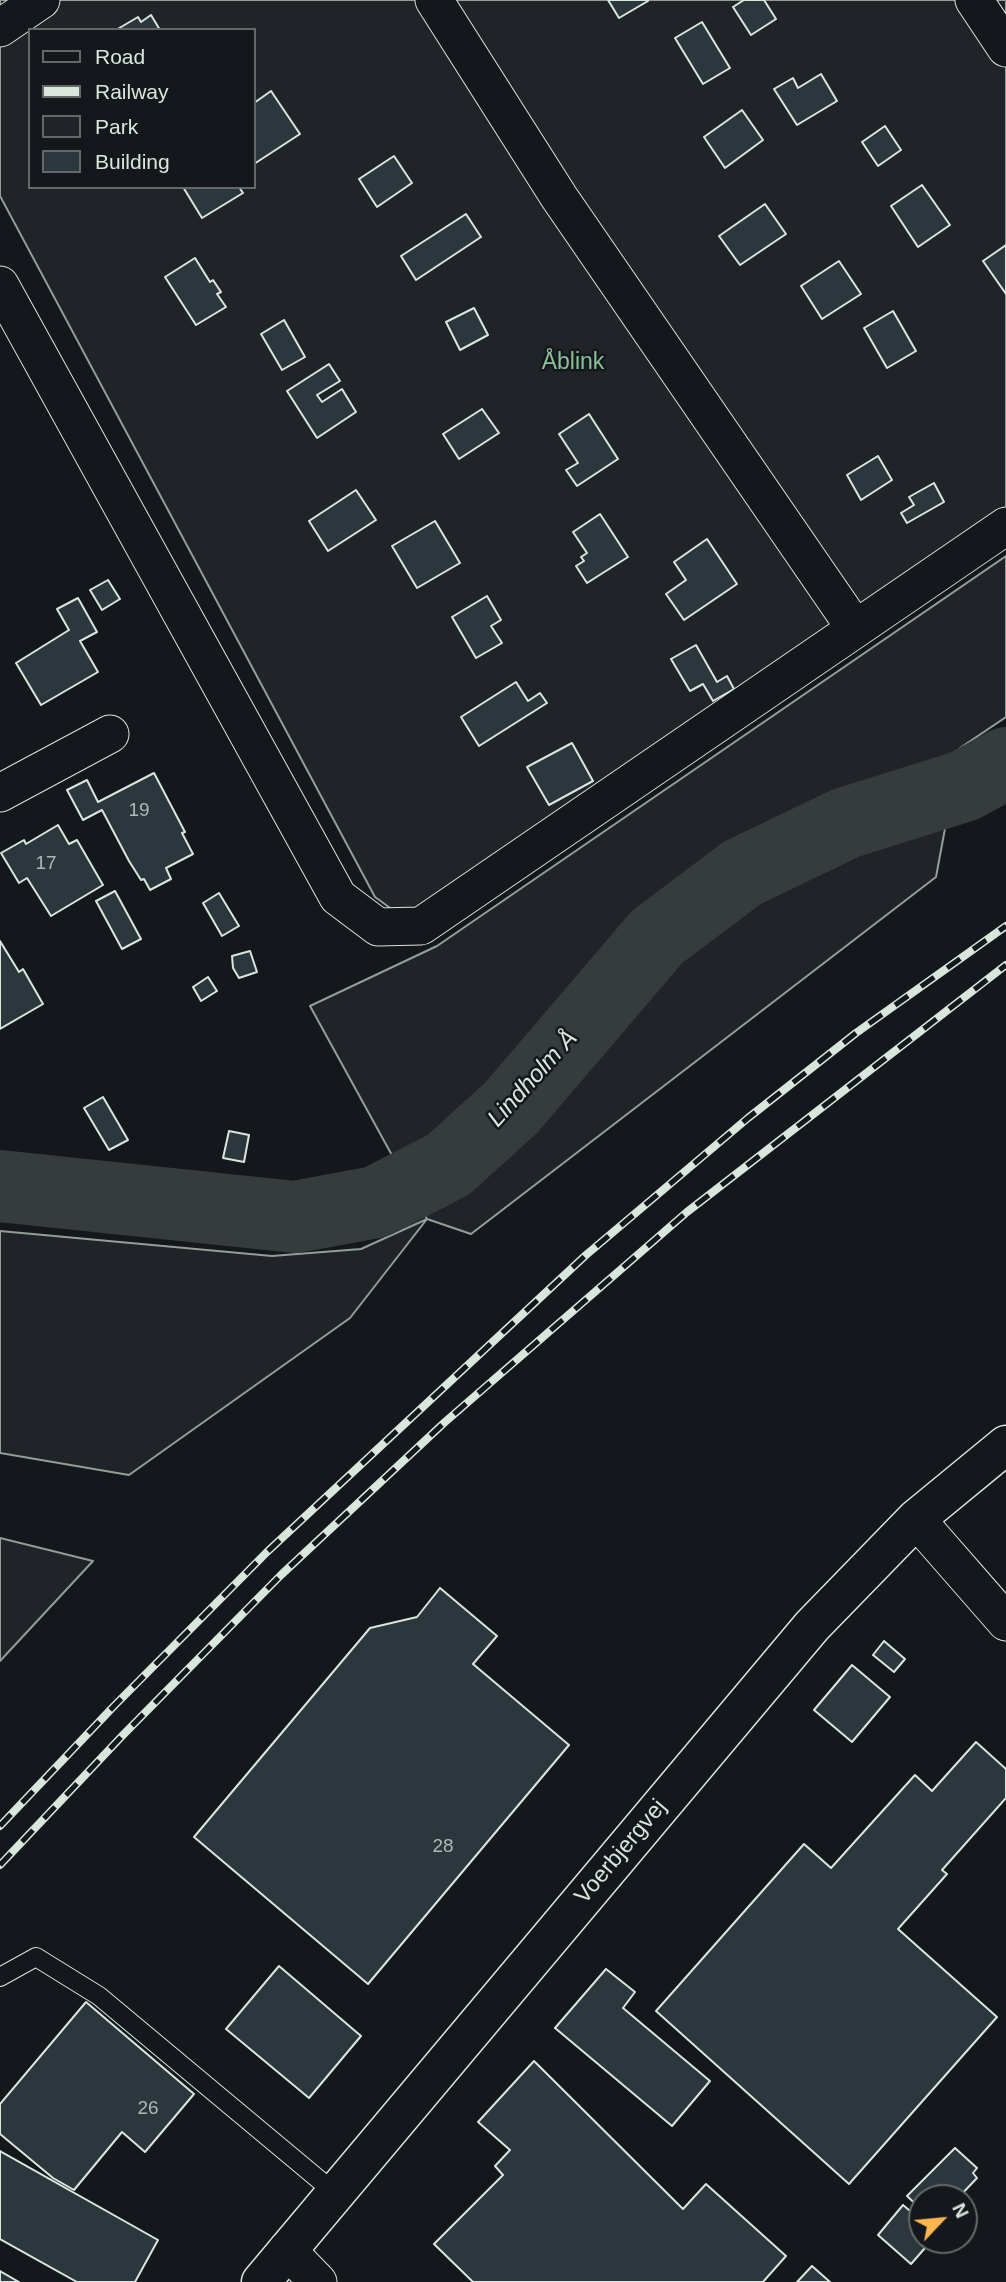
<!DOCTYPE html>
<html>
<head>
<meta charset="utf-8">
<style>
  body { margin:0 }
  #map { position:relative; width:1006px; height:2282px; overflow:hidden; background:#14181c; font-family:Helvetica,sans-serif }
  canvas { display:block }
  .legend { position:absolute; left:28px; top:28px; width:228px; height:161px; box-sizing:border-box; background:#14181c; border:2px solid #626a69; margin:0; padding:9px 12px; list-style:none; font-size:21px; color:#d8e6dc }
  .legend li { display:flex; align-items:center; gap:14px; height:35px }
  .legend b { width:35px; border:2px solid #626a69 }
  .north { position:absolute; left:908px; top:2184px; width:70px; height:70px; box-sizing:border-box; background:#14181c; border:2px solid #626a69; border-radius:50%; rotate:64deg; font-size:19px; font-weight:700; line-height:28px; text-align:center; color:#d8e6dc }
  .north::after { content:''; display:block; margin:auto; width:24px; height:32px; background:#ffb74d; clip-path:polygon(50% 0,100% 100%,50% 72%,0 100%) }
</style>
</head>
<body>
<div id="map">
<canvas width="1006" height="2282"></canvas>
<ul class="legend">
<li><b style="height:9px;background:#14181c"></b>Road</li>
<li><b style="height:9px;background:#d8e6dc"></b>Railway</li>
<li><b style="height:19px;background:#202428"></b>Park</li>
<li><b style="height:19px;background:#2c363c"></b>Building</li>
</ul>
<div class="north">N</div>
</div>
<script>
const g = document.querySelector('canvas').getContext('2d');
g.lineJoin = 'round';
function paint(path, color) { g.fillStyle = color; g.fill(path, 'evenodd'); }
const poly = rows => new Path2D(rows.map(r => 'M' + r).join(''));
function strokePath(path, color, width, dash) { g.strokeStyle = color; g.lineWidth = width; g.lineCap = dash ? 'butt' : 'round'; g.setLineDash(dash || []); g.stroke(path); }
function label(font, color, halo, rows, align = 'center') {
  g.font = font + ' Helvetica,sans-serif'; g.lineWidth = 5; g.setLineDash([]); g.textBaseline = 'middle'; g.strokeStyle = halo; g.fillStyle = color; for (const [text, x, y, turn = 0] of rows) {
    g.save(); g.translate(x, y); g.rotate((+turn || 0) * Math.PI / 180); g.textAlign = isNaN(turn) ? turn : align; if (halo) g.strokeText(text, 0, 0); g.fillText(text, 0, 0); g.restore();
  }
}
const green = poly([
  [0,0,1006,0,1006,507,409,913,393,910,375,897,0,196,0,0],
  [30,30,254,30,254,187,30,187,30,30],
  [1006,556,1006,717,960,748,936,877,471,1234,427,1219,350,1318,129,1475,0,1453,0,1231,272,1256,361,1249,427,1219,310,1006,437,946,1006,556],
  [0,1538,93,1561,0,1661,0,1538]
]);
paint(green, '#202428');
strokePath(green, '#939e99', 2);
strokePath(poly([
  [0,1186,295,1217,376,1202,448,1165,511,1108,657,937,742,873,846,823,964,786,1006,763]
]), '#363b3e', 72);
const building = poly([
  [608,0,648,0,648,1,619,18,608,0],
  [744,0,764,0,776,19,751,35,733,7,744,0],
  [151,15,160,30,116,30,138,17,141,22,151,15],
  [702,22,730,68,703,84,675,38,702,22],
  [821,74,837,101,797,125,774,89,793,78,798,88,821,74],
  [271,91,300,134,254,164,254,103,271,91],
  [742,110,763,140,725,168,704,137,742,110],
  [885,126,901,150,878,166,862,142,885,126],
  [394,156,412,183,377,207,359,179,394,156],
  [922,185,950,225,918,247,891,206,922,185],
  [183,187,239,187,243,193,202,218,183,187],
  [765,204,786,234,740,265,719,236,765,204],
  [466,214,481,237,416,280,401,256,466,214],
  [1006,245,1006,294,983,261,1006,245],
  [195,258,210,282,213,280,221,292,217,294,226,307,196,325,165,277,195,258],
  [839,261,861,294,822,319,801,286,839,261],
  [474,308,488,335,460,350,446,322,474,308],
  [893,311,916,351,887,368,864,328,893,311],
  [284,320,305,357,282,370,261,334,284,320],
  [329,364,340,381,317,395,322,402,342,389,356,412,317,438,287,391,329,364],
  [482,409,499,433,459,459,443,434,482,409],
  [589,414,618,459,577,486,566,470,578,463,559,434,589,414],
  [878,456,892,480,861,500,847,475,878,456],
  [934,483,944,502,907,523,901,513,914,505,909,497,934,483],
  [356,490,376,520,328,551,309,521,356,490],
  [600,514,628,557,587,583,576,566,584,561,581,557,587,553,573,532,600,514],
  [435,521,460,563,417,588,392,546,435,521],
  [707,539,737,584,684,620,666,594,686,580,674,562,707,539],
  [108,580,120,599,102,610,90,590,108,580],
  [487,596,501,620,491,626,502,643,476,658,452,617,487,596],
  [78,598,97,632,80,641,98,672,41,705,16,663,69,630,57,609,78,598],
  [696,645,717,682,727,676,734,689,713,701,703,684,690,691,671,659,696,645],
  [516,682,528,701,540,693,547,703,479,746,461,717,516,682],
  [572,743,593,781,549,805,527,767,572,743],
  [154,773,185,832,182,833,193,854,166,868,171,879,150,890,144,879,141,880,129,861,102,810,83,820,67,790,87,780,98,802,154,773],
  [58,825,69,844,77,840,103,885,51,916,27,878,19,883,1,853,24,840,26,844,58,825],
  [115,891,141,939,122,949,96,901,115,891],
  [219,893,239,926,222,936,203,903,219,893],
  [0,941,19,972,23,969,43,1004,0,1029,0,941],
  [250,951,257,972,239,978,233,968,232,956,250,951],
  [208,977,217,991,201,1001,193,987,208,977],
  [103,1097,128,1140,109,1150,84,1108,103,1097],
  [229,1131,249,1135,244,1162,223,1158,229,1131],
  [440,1588,497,1636,473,1664,569,1745,368,1984,194,1837,370,1628,417,1617,440,1588],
  [884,1641,905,1659,894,1672,873,1655,884,1641],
  [852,1665,890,1697,852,1742,814,1710,852,1665],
  [976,1742,1006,1769,1006,1798,942,1870,947,1874,898,1929,997,2017,849,2184,656,2011,804,1844,831,1868,915,1775,932,1791,976,1742],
  [279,1966,361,2036,309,2098,226,2029,279,1966],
  [606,1969,635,1992,623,2008,710,2081,672,2126,555,2028,606,1969],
  [86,2002,194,2094,145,2152,122,2132,74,2190,53,2178,0,2134,0,2104,86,2002],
  [534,2061,683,2209,706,2184,786,2256,763,2282,473,2282,434,2244,503,2175,495,2166,510,2150,478,2122,534,2061],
  [955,2148,977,2168,973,2173,977,2178,958,2198,922,2198,922,2210,907,2196,955,2148],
  [0,2151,158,2240,135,2282,77,2282,0,2239,0,2151],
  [903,2205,922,2221,922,2240,932,2240,911,2264,878,2235,903,2205],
  [812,2266,830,2282,797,2282,812,2266],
  [0,2271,19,2282,0,2282,0,2271]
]);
paint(building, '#2c363c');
strokePath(building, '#d8e6dc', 2);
const lane = poly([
  [0,1977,36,1957,99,1996,335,2193]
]);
const street = poly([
  [434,0,559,197,855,628],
  [974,0,1006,48],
  [0,28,41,0],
  [0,285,338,897,378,927,421,926,1006,526],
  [0,793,110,734],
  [916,1519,1006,1622],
  [287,2250,318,2282]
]);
const secondary = poly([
  [261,2282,812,1626,916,1519,1006,1445]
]);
strokePath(lane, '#d8e6dc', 20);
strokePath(street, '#d8e6dc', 39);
strokePath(secondary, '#d8e6dc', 41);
strokePath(lane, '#14181c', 18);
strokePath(street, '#14181c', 37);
strokePath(secondary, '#14181c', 38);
const rail = poly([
  [0,1826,115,1705,267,1552,586,1255,748,1118,856,1033,1006,926],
  [0,1865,123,1735,281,1575,445,1422,687,1212,1006,965]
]);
strokePath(rail, '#d8e6dc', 8);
strokePath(rail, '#14181c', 5, [16]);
label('19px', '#adbab4', null, [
  ["19",139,811],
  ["17",46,864],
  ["28",443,1847],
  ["26",148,2109]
]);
label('23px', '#8ac095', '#14181c', [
  ["Åblink",573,363]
]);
label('23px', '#d8e6dc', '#14181c', [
  ["Voerbjergvej",621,1852,-50]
]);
label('italic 24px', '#d8e6dc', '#14181c', [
  ["Lindholm Å",533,1079,-48]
]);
</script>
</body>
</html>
